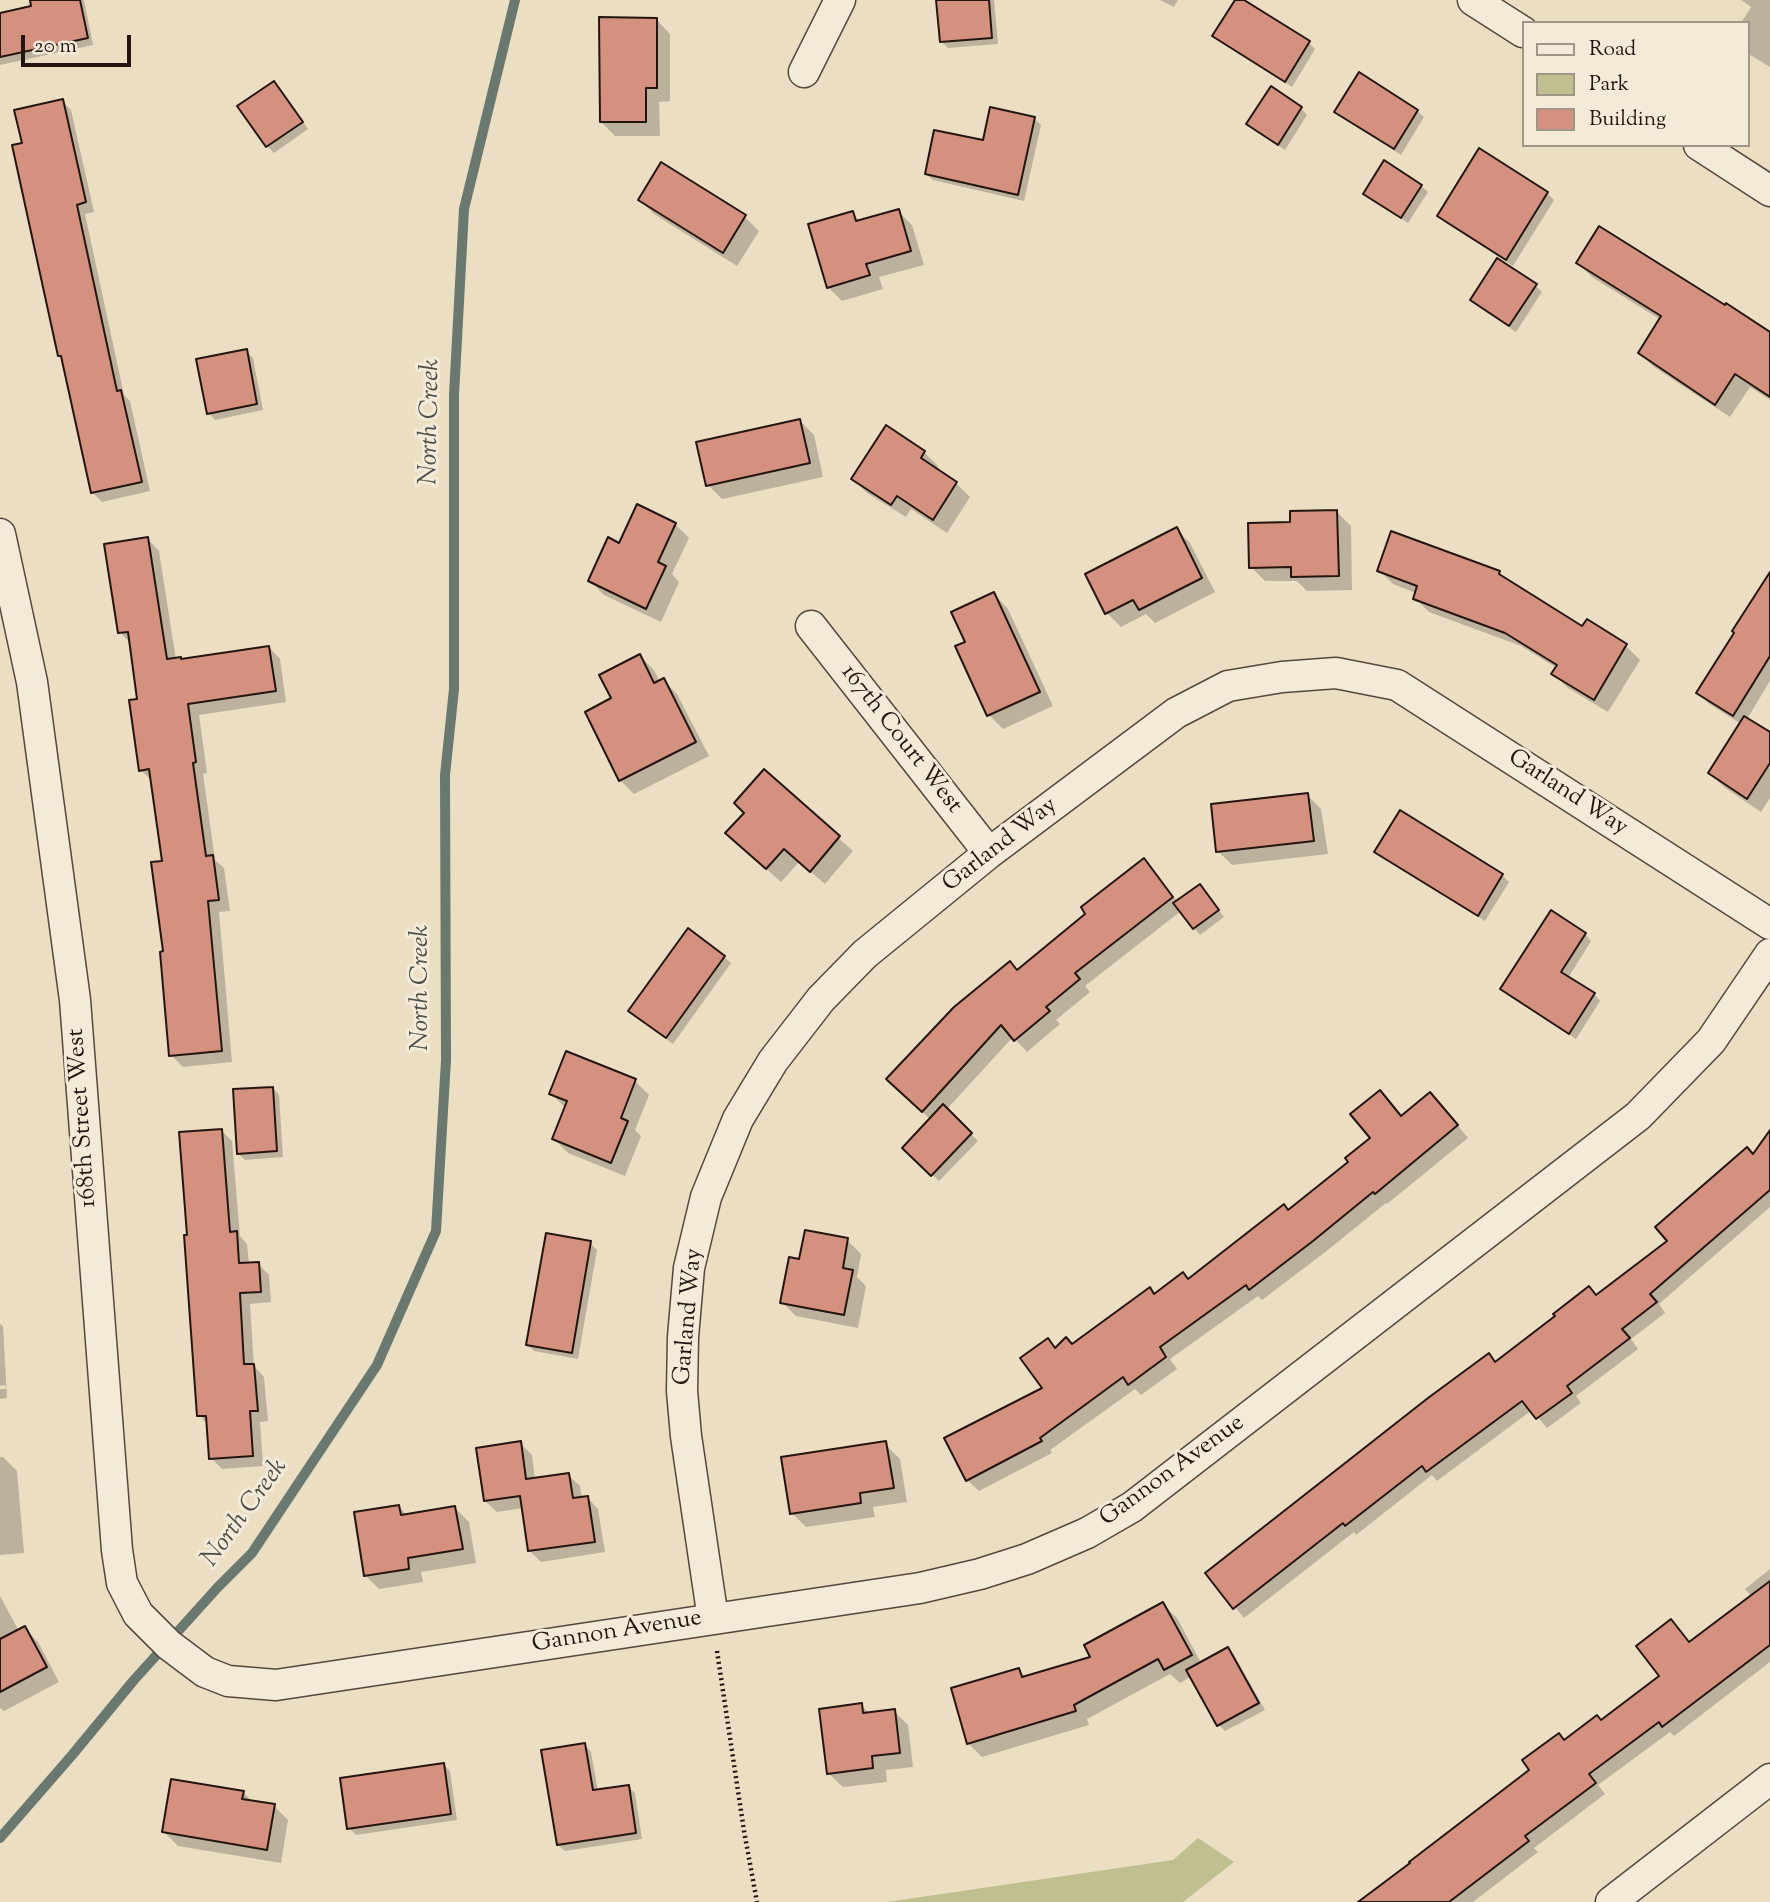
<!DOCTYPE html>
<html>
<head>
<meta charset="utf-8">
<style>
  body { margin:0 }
  #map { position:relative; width:1770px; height:1902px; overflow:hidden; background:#ecdec3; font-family:"Sorts Mill Goudy",serif }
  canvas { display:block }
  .legend { position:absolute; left:1522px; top:21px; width:228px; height:126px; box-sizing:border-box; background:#f3ead8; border:2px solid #a09588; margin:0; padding:9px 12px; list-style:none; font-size:21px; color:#241510 }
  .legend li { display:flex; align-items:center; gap:14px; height:35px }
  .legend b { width:35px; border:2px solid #a09588 }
  .scale { position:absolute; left:21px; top:35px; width:110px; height:32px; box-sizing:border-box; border:4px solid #241510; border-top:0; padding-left:9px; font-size:21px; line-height:24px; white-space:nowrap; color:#241510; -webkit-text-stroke:5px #f3ead8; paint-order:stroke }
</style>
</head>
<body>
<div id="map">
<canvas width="1770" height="1902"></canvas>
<ul class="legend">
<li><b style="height:9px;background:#f3ead8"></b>Road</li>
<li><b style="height:19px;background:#bfbf8f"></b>Park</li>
<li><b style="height:19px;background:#d4917f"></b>Building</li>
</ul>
<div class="scale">20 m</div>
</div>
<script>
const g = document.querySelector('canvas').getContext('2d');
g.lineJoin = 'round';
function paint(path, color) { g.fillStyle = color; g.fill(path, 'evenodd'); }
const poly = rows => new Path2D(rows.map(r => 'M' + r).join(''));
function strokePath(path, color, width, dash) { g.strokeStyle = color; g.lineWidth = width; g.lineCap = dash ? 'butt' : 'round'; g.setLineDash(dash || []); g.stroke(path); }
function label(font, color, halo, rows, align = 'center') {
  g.font = font + ' "Sorts Mill Goudy",serif'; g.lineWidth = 6; g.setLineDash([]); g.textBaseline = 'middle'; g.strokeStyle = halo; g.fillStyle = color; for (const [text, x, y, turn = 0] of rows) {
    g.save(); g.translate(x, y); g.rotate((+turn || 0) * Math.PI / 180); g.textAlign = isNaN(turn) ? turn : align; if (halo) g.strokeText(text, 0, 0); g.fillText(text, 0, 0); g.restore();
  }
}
paint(poly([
  [1198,1838,1234,1862,1183,1902,887,1902,1173,1860]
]), '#bfbf8f');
paint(poly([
  [31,0,84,0,93,45,0,65,0,15,33,8],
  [938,0,994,0,998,44,948,48,942,42],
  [1160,0,1178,0,1174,7],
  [1237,0,1241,0,1309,43,1315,49,1292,87,1221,42,1215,36],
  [1741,0,1770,0,1770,67,1747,53,1747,23,1741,23,1751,7],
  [656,19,670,34,670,101,659,102,660,136,615,136,601,122],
  [274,83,281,90,308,129,274,153,267,146],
  [62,101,71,110,94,212,85,214,124,395,130,401,150,491,102,502,92,492,63,359,60,356,24,144],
  [1301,108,1307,115,1285,150,1255,130],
  [1417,111,1424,117,1401,155,1343,118,1337,112],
  [1034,118,1041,125,1024,201,933,180,926,174],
  [662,164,745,217,759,231,737,266,654,214,640,200],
  [1421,186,1428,192,1408,223,1372,200,1365,194],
  [1547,193,1554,200,1513,266,1446,223,1439,216],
  [898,211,912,225,924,265,879,277,883,289,842,301,828,287,852,213,861,222],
  [1578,263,1770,336,1770,400,1750,387,1730,417,1654,367,1640,353,1661,320,1592,277],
  [1536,286,1542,292,1516,332,1479,307,1472,300],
  [246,351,253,358,263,410,215,420,209,413],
  [800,421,814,435,823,477,722,499,708,485],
  [924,452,938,466,936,470,956,483,970,497,947,533,911,509,906,517,867,493,853,479],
  [1337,512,1351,526,1352,590,1307,591,1297,581,1265,581,1251,567,1292,524],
  [675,524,689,538,672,574,679,582,661,622,604,595,590,581,620,545],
  [1176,529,1190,543,1215,592,1155,623,1146,614,1121,627,1107,613],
  [148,539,159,551,176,660,182,660,269,647,280,659,286,702,199,715,207,773,203,774,215,860,224,868,230,911,219,912,232,1062,183,1067,171,1055,165,953,164,862,152,781,141,770,139,700,131,644,120,632],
  [1379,570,1499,572,1510,584,1583,628,1587,622,1626,646,1640,660,1608,712,1568,688,1554,674,1557,668,1521,646,1429,612,1415,598,1416,593,1393,584],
  [1770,578,1770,681,1747,719,1770,734,1770,798,1761,812,1724,787,1710,773,1741,724,1708,703,1699,693],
  [994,594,1008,609,1053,706,1003,729,989,715,967,643],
  [640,656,654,670,660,682,663,680,677,694,709,756,634,794,620,780,613,699],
  [764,771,853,851,825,884,799,862,781,882,742,847,746,813],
  [1307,795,1321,809,1328,854,1232,865,1218,851],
  [1377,851,1502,875,1509,882,1485,921,1383,858],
  [1144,861,1155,873,1178,902,1206,892,1224,917,1200,935,1181,911,1085,986,1090,992,1056,1020,1060,1024,1027,1052,1013,1037,946,1110,978,1141,939,1181,904,1148,931,1120,900,1091,1018,971,1088,914],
  [1585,934,1591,941,1568,978,1594,994,1600,1001,1576,1039,1509,996,1502,989],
  [724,957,731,963,673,1044,630,1011],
  [635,1081,649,1095,635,1130,641,1136,625,1176,568,1153,554,1139,566,1108,551,1094],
  [273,1088,279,1095,283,1157,245,1160,238,1153],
  [1380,1093,1402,1117,1442,1106,1468,1138,1387,1204,1386,1203,1324,1253,1262,1300,1258,1296,1170,1359,1177,1369,1141,1395,1135,1389,1050,1450,1052,1453,979,1491,967,1480,1044,1388,1048,1340,1057,1349,1073,1346,1150,1290,1155,1295,1188,1280,1289,1211,1350,1162,1372,1138],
  [221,1130,232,1141,240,1236,247,1244,249,1264,258,1264,269,1275,271,1302,250,1304,254,1366,264,1377,268,1421,260,1422,263,1466,222,1469,211,1458,208,1425,199,1415,189,1236],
  [1770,1182,1770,1207,1659,1304,1665,1313,1631,1339,1638,1349,1576,1396,1581,1403,1547,1428,1532,1410,1437,1481,1432,1475,1356,1535,1354,1532,1244,1618,1207,1573,1496,1363,1557,1317,1589,1288,1597,1296,1670,1242],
  [847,1240,861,1254,857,1277,866,1286,858,1328,796,1316,782,1302,801,1261],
  [590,1243,597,1250,578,1359,534,1351,528,1345],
  [0,1324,3,1326,7,1398,0,1399,0,1389,6,1389,5,1385,0,1386],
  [520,1443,532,1455,535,1480,568,1475,580,1486,582,1498,587,1497,598,1509,605,1552,541,1562,530,1551,523,1508,497,1512,485,1501],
  [886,1445,900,1459,907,1502,873,1507,875,1517,806,1527,792,1513],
  [0,1457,3,1457,17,1471,24,1553,0,1555],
  [399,1507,408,1516,455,1508,469,1522,476,1563,421,1572,423,1582,379,1589,365,1575],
  [1770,1569,1770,1662,1674,1736,1670,1732,1598,1785,1605,1794,1534,1848,1538,1852,1473,1902,1361,1902,1531,1770,1559,1735,1565,1741,1602,1722,1661,1676,1671,1621,1690,1644,1752,1597,1745,1589],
  [0,1596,19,1631,24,1628,38,1642,59,1682,4,1711,0,1708],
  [1163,1604,1177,1618,1201,1663,1228,1649,1234,1655,1265,1710,1225,1731,1219,1725,1192,1676,1180,1683,1170,1674,1087,1719,1089,1725,982,1757,968,1743,1019,1670,1026,1677,1093,1658],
  [861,1705,870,1714,894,1711,908,1725,913,1767,886,1770,887,1782,843,1787,828,1773],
  [585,1745,591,1752,598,1791,628,1787,635,1793,642,1839,565,1851,558,1845],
  [444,1765,450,1771,457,1820,356,1835,349,1828],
  [243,1792,253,1802,274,1806,288,1820,281,1863,178,1846,164,1832]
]), '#0003');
strokePath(poly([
  [0,1838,73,1754,134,1680,218,1587,252,1553,377,1365,436,1231,446,1060,445,775,454,689,454,395,464,209,515,0]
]), '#6a796f', 10);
const building = poly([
  [30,0,80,0,88,38,0,57,0,13,31,6,30,0],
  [936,0,989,0,992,38,940,42,936,0],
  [1235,0,1244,0,1310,41,1285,82,1212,36,1235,0],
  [599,17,657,18,657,88,646,88,646,122,600,122,599,17],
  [1359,72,1418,110,1394,149,1334,112,1359,72],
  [274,81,303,122,266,147,237,106,274,81],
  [1271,86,1302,107,1278,145,1246,124,1271,86],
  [63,99,86,202,77,205,117,391,121,390,142,482,91,493,61,356,58,356,12,145,22,143,14,110,63,99],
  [990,107,1035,117,1018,195,925,174,934,130,983,140,990,107],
  [1479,148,1548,192,1506,260,1437,216,1479,148],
  [1384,160,1422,185,1401,218,1363,194,1384,160],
  [661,162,746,215,723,253,638,200,661,162],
  [899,209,911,251,866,264,870,275,827,288,808,224,853,211,856,221,899,209],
  [1599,226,1725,305,1726,303,1770,332,1770,397,1735,374,1715,405,1638,353,1661,316,1576,263,1599,226],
  [1497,258,1537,284,1509,326,1470,300,1497,258],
  [247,349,257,404,207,414,196,359,247,349],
  [800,419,810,463,706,486,696,442,800,419],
  [886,425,925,451,921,458,957,482,933,520,897,496,891,505,851,479,886,425],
  [637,504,676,523,658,562,666,566,646,609,588,581,608,537,619,543,637,504],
  [1337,510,1339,576,1291,577,1291,567,1249,568,1248,523,1290,522,1290,511,1337,510],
  [1177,527,1202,578,1139,610,1133,600,1105,614,1085,574,1177,527],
  [1391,531,1500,571,1499,574,1582,626,1587,619,1627,644,1594,700,1551,674,1557,665,1505,633,1413,599,1417,586,1377,571,1391,531],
  [148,537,167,659,181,657,181,659,269,646,276,691,188,704,196,762,193,763,206,856,213,855,219,900,208,901,222,1051,169,1056,160,952,163,951,151,862,162,861,149,769,139,771,129,700,137,699,128,632,118,633,104,544,148,537],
  [1770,572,1770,656,1733,716,1696,693,1734,633,1732,631,1770,572],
  [994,592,1040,692,987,716,955,646,965,642,951,612,994,592],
  [640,654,654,683,664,678,696,742,619,781,585,712,611,698,599,675,640,654],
  [1744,716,1770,732,1770,763,1747,799,1708,773,1744,716],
  [764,769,840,836,810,872,784,849,766,869,725,833,744,813,734,803,764,769],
  [1308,793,1314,841,1216,852,1211,804,1308,793],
  [1400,810,1503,874,1478,916,1374,852,1400,810],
  [1144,858,1173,897,1075,973,1080,979,1046,1007,1050,1011,1014,1041,1001,1025,922,1112,886,1079,954,1007,1010,961,1017,970,1085,914,1081,907,1144,858],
  [1200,884,1219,910,1193,929,1173,903,1200,884],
  [1551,910,1586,933,1561,972,1595,993,1569,1034,1500,989,1551,910],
  [688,928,725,956,666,1038,628,1011,688,928],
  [566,1051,636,1079,621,1118,628,1121,611,1163,552,1139,567,1101,549,1094,566,1051],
  [273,1087,277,1151,237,1154,233,1089,273,1087],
  [1380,1090,1401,1116,1430,1092,1458,1125,1375,1194,1373,1192,1313,1241,1249,1290,1246,1285,1160,1347,1166,1357,1128,1385,1123,1377,1040,1438,1042,1441,966,1481,944,1438,1042,1388,1020,1358,1048,1338,1055,1348,1066,1337,1072,1344,1150,1287,1154,1294,1183,1272,1188,1279,1284,1204,1288,1210,1348,1162,1345,1158,1370,1138,1350,1114,1380,1090],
  [943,1104,972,1133,931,1176,902,1148,943,1104],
  [222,1129,230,1232,237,1231,239,1263,259,1262,261,1292,240,1293,244,1364,254,1364,258,1411,250,1411,253,1456,209,1459,206,1416,197,1416,184,1235,187,1235,179,1132,222,1129],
  [1770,1130,1770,1190,1650,1294,1657,1302,1622,1329,1630,1338,1567,1386,1572,1393,1536,1419,1522,1401,1426,1472,1422,1466,1345,1526,1343,1523,1233,1609,1205,1573,1428,1398,1489,1353,1495,1362,1555,1316,1553,1314,1589,1286,1596,1295,1667,1241,1655,1227,1747,1147,1753,1154,1770,1130],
  [805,1230,848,1238,843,1268,853,1270,844,1315,780,1303,789,1257,799,1259,805,1230],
  [546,1233,591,1241,572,1353,526,1345,546,1233],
  [521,1441,526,1479,569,1473,573,1498,588,1496,595,1542,528,1551,520,1496,484,1501,476,1448,521,1441],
  [886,1441,894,1488,860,1493,861,1503,790,1514,781,1457,886,1441],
  [399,1505,401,1515,455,1506,463,1549,408,1558,409,1569,364,1576,354,1512,399,1505],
  [1770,1581,1770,1645,1662,1727,1659,1722,1589,1774,1596,1783,1525,1836,1529,1841,1449,1902,1358,1902,1410,1863,1409,1862,1529,1770,1522,1760,1559,1733,1564,1740,1597,1715,1601,1720,1659,1676,1636,1646,1671,1619,1689,1642,1770,1581],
  [1163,1602,1192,1655,1164,1670,1158,1659,1074,1705,1076,1711,967,1744,951,1688,1019,1668,1022,1677,1090,1657,1084,1645,1163,1602],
  [25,1626,47,1667,0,1692,0,1639,25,1626],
  [1228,1647,1259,1703,1217,1726,1186,1670,1228,1647],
  [862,1703,863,1713,895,1709,900,1753,872,1756,873,1768,827,1774,819,1709,862,1703],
  [585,1743,593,1790,629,1785,636,1833,557,1845,541,1750,585,1743],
  [444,1763,451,1814,347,1829,340,1778,444,1763],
  [171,1779,244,1791,242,1799,275,1804,267,1850,162,1832,171,1779]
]);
paint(building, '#d4917f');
strokePath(building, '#241510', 2);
const street = poly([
  [1473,0,1523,32],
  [804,72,840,0],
  [1699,145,1770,191],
  [0,534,32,682,75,1000,117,1550,122,1583,138,1614,169,1645,205,1672,228,1681,276,1685,920,1588,980,1574,1027,1559,1087,1533,1132,1507,1638,1116,1711,1041,1770,954],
  [811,626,989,853],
  [713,1619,686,1436,682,1391,683,1337,689,1268,706,1197,738,1119,773,1061,821,999,865,954,989,853,1176,713,1228,686,1282,677,1336,673,1397,685,1770,924],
  [1611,1902,1770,1779]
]);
strokePath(street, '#56473d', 33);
strokePath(poly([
  [717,1651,744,1831,757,1902]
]), '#241510', 4.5, [2, 3.5]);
strokePath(street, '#f3ead8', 30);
label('24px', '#241510', '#f3ead8', [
  ["167th Court West",900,740,52],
  ["Garland Way",1567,794,33],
  ["Garland Way",1001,846,-38],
  ["168th Street West",84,1118,-94],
  ["Garland Way",690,1317,-85],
  ["Gannon Avenue",1173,1472,-36],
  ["Gannon Avenue",617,1633,-9]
]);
label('italic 26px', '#4d4f48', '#f3ead8', [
  ["North Creek",432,422,-89],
  ["North Creek",423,988,-90],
  ["North Creek",246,1514,-54]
]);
</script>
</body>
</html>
